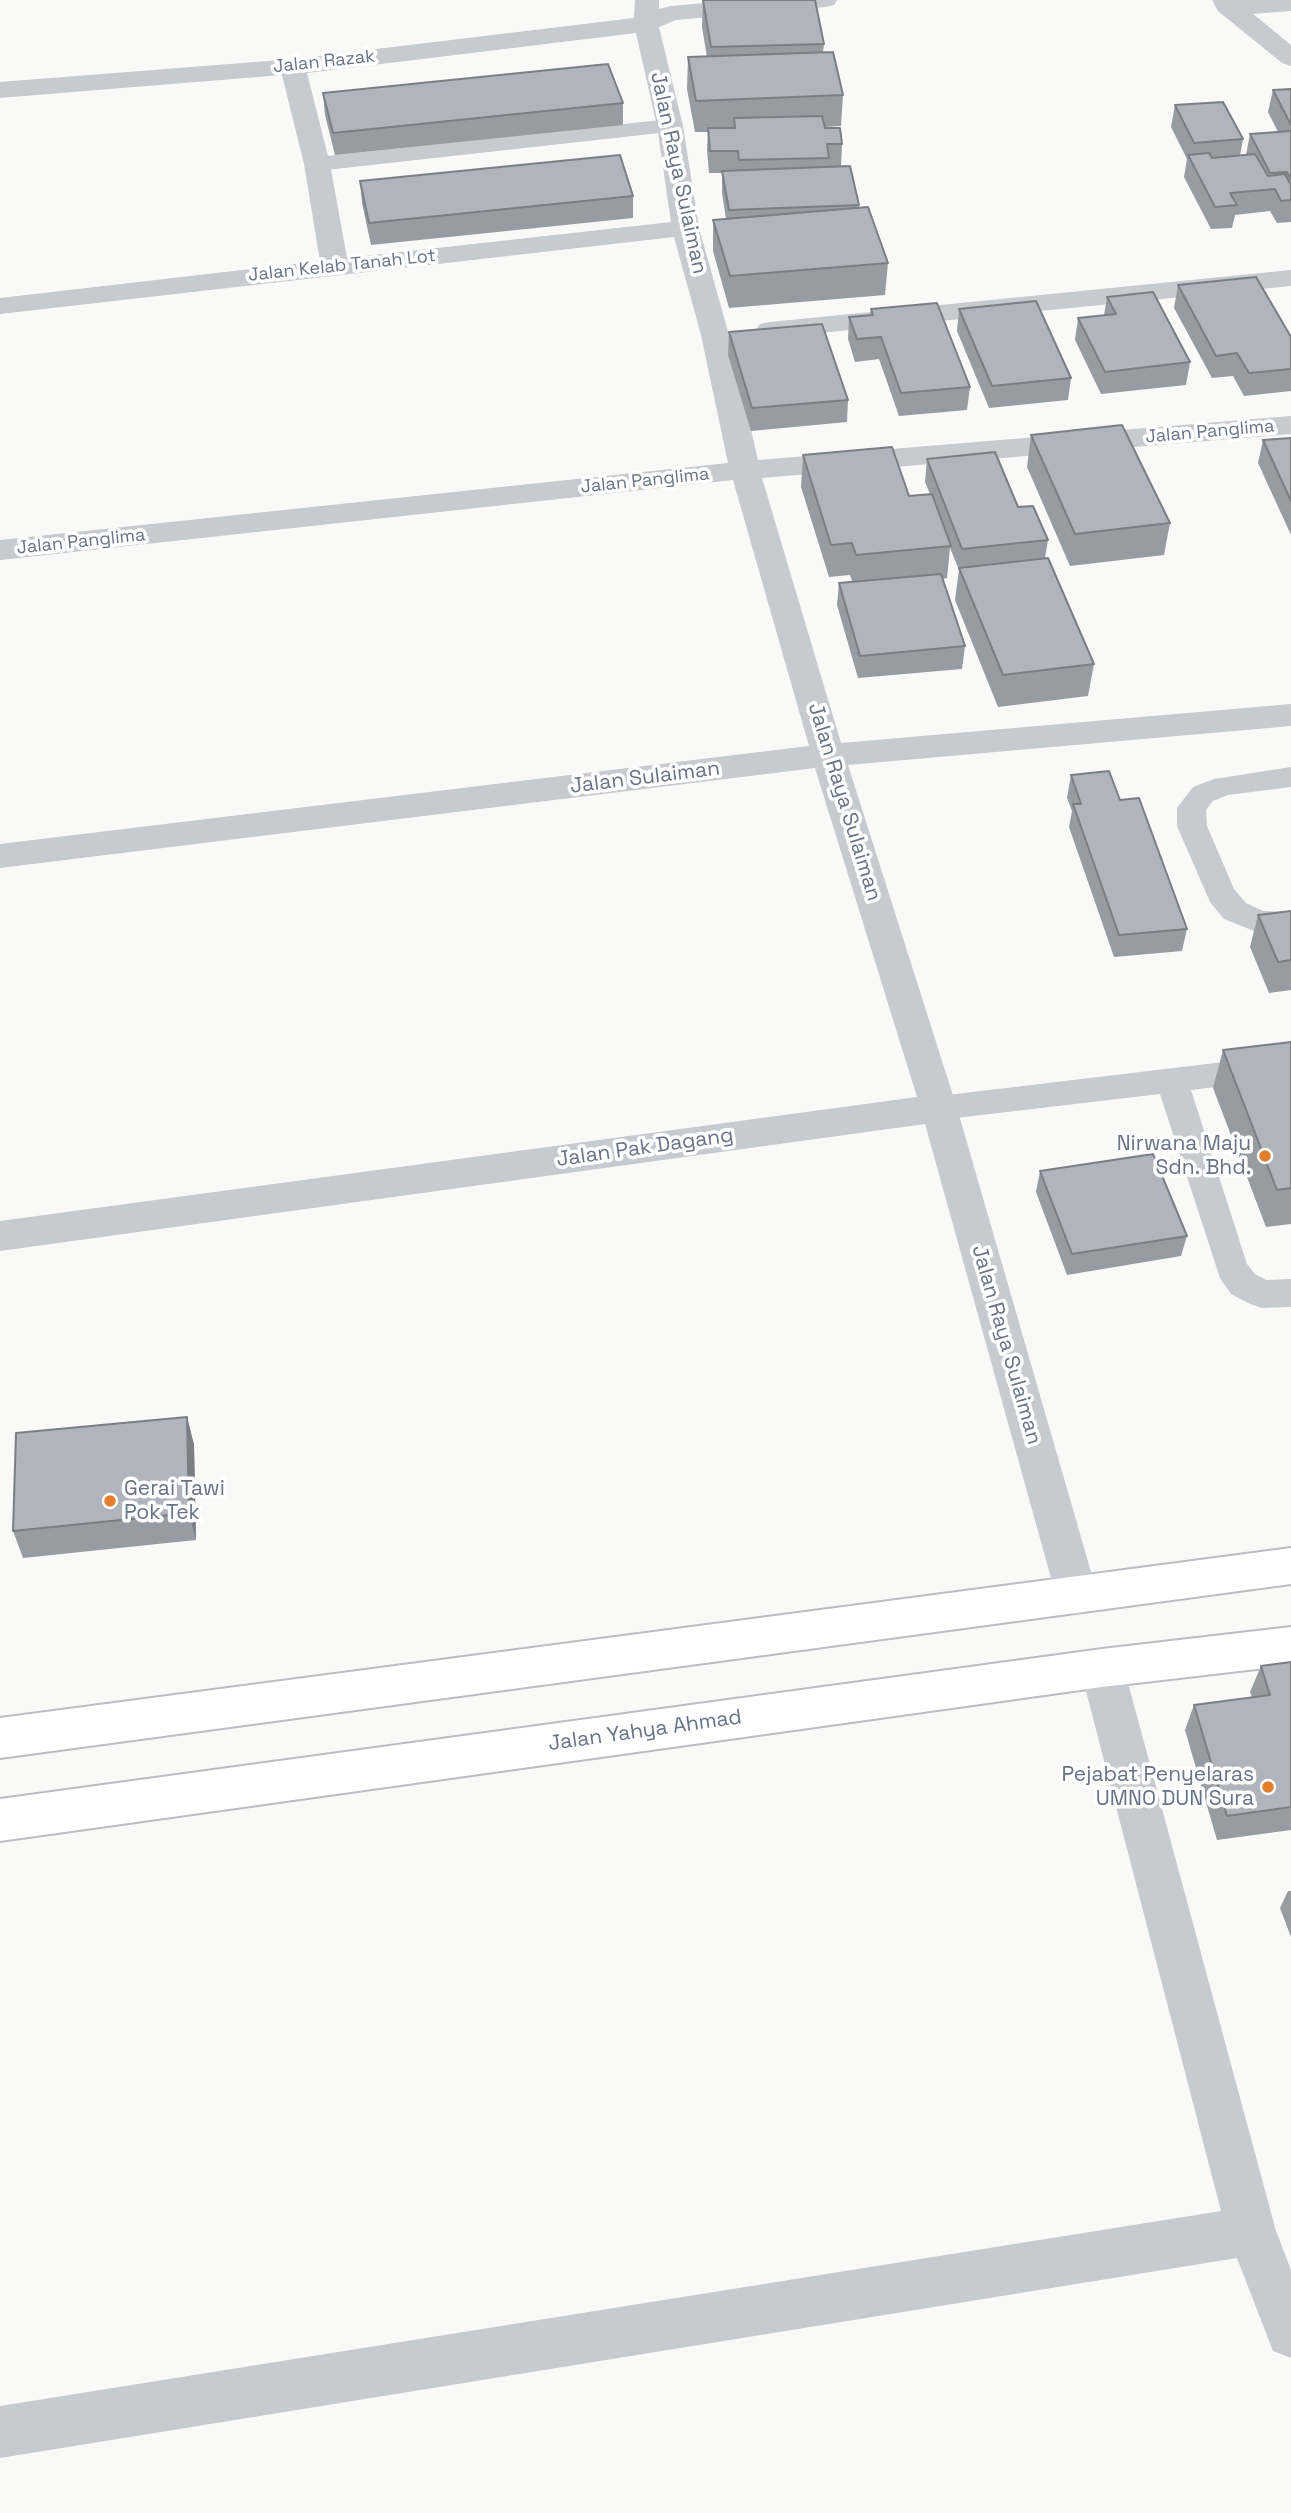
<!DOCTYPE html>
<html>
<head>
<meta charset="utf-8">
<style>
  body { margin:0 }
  canvas { display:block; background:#f9f9f7 }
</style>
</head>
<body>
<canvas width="1291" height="2513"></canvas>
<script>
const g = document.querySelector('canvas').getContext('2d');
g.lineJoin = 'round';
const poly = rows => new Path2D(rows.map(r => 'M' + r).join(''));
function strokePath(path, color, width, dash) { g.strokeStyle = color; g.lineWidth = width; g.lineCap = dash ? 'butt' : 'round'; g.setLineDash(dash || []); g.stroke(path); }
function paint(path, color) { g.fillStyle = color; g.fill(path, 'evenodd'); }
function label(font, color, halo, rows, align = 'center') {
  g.font = font + ' "Space Grotesk",sans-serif'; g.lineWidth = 7; g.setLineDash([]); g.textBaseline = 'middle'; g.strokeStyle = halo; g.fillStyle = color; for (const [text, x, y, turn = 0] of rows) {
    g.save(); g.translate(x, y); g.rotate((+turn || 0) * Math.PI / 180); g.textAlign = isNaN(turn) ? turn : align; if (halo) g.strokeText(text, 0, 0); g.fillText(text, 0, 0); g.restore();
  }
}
const primary = poly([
  [1291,1548,1291,1584,0,1758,0,1718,1291,1548],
  [1291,1627,1291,1665,1102,1687,0,1841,0,1799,1102,1649,1291,1627]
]);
strokePath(primary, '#babdc2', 4);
paint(poly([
  [1225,0,1291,0,1291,11,1251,14,1219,11,1216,6,1225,0],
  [670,119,678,121,681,126,678,131,317,171,309,169,306,164,309,159,317,157,670,119],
  [1291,767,1291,787,1228,795,1213,801,1206,810,1207,826,1234,889,1246,903,1263,911,1291,912,1291,934,1259,933,1224,919,1210,902,1177,826,1177,808,1193,787,1214,779,1291,767],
  [1291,1054,1291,1078,1191,1090,1247,1264,1255,1274,1266,1280,1291,1279,1291,1307,1262,1308,1250,1304,1231,1294,1220,1278,1160,1094,939,1120,928,1117,923,1108,928,1099,939,1096,1291,1054]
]), '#c7cace');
paint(poly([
  [635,0,659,0,659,9,671,6,737,0,837,0,834,5,825,7,676,20,659,27,683,126,699,228,729,335,758,460,1291,416,1291,434,762,478,841,743,1291,704,1291,726,848,765,957,1108,1098,1596,1092,1609,1077,1615,1062,1609,1056,1596,925,1124,0,1251,0,1221,917,1097,815,768,0,868,0,844,809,746,733,480,0,560,0,540,728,463,701,335,674,237,0,314,0,298,320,261,304,164,282,75,0,98,0,82,293,59,634,18,635,0],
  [636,33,657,126,671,222,347,258,330,164,307,73,636,33],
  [1212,0,1236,0,1291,45,1291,66,1282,63,1218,11,1212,0],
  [1291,270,1291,286,770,338,760,336,756,330,760,324,770,322,1291,270],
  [1102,1649,1117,1654,1124,1668,1276,2231,1291,2270,1291,2358,1273,2351,1237,2258,0,2458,0,2406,1221,2211,1080,1668,1087,1654,1102,1649]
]), '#c7cace');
paint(primary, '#fff');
paint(poly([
  [703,0,815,0,824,44,823,52,843,95,841,126,824,127,825,128,842,144,841,166,859,205,859,208,888,263,885,295,729,308,713,251,713,220,726,219,722,193,722,173,709,173,707,150,708,132,695,132,687,89,688,57,707,57,702,27],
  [1291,89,1291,222,1277,223,1270,211,1235,215,1232,228,1211,229,1184,177,1187,159,1171,127,1175,105,1243,139,1240,156,1246,155,1250,134,1278,132,1268,112,1273,90],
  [323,93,623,103,623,125,335,155,325,115],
  [360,181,633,196,633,218,371,245,362,203],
  [1178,285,1291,337,1291,391,1244,396,1233,376,1212,378,1174,308],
  [1107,297,1190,362,1186,385,1101,394,1075,340,1078,318,1104,315],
  [871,309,970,387,967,410,899,416,879,359,855,362,848,339,849,317,870,315],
  [959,309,1071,378,1068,400,989,408,957,331],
  [729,332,848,400,847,422,751,431,728,355],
  [1031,435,1170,523,1164,555,1070,566,1027,467],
  [1291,438,1291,535,1258,463,1263,440],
  [803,455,909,496,930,494,925,482,927,459,1018,507,1048,540,1045,558,1094,664,1088,696,998,707,955,600,959,570,950,548,947,578,942,579,965,646,962,669,858,678,837,605,839,583,852,581,850,575,829,577,801,487],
  [1071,775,1120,800,1187,929,1182,951,1114,957,1069,827,1072,811,1067,798],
  [1291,911,1291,990,1269,993,1250,947,1258,915],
  [1291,1042,1291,1224,1266,1227,1213,1088,1223,1050],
  [1040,1171,1187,1236,1181,1256,1067,1275,1036,1192],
  [187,1417,194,1445,196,1540,23,1558,13,1531],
  [1291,1662,1291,1830,1217,1840,1185,1730,1194,1705,1252,1697,1250,1692,1261,1666],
  [1288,1891,1291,1891,1291,1937,1280,1908]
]), '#979ca3');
paint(poly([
  [187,1417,194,1445,196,1540,189,1513]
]), '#7b7f84');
const building = poly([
  [703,0,815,0,824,44,711,47,703,0],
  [833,52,843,95,696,101,688,57,833,52],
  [608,64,623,103,333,133,323,93,608,64],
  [1291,89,1291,125,1273,90,1291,89],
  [1223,102,1243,139,1194,143,1175,105,1223,102],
  [822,116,825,128,840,128,842,144,827,144,829,158,739,160,738,151,710,151,708,128,735,128,734,118,822,116],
  [1291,131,1291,179,1287,172,1270,173,1250,134,1291,131],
  [1209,153,1212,158,1255,154,1268,176,1285,174,1291,185,1291,200,1281,201,1275,189,1230,193,1237,205,1215,207,1188,155,1209,153],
  [620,155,633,196,369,223,360,181,620,155],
  [850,166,859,205,729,210,722,171,850,166],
  [868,207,888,263,730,276,713,220,868,207],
  [1256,277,1291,337,1291,369,1249,373,1237,353,1216,356,1178,285,1256,277],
  [1153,292,1190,362,1105,372,1078,318,1116,314,1107,297,1153,292],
  [1036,301,1071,378,992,386,959,309,1036,301],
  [937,303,970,387,901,393,881,337,857,339,849,317,873,315,871,309,937,303],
  [822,324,848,400,752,408,729,332,822,324],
  [1122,425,1170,523,1075,534,1031,435,1122,425],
  [1291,438,1291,501,1263,440,1291,438],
  [892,447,909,496,932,494,951,546,856,555,852,543,831,545,803,455,892,447],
  [995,452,1018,507,1033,506,1048,540,962,549,927,459,995,452],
  [1048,558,1094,664,1003,675,959,568,1048,558],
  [941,574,965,646,860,656,839,583,941,574],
  [1109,771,1120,800,1139,798,1187,929,1119,935,1073,804,1081,804,1071,775,1109,771],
  [1291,911,1291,960,1278,962,1258,915,1291,911],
  [1291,1042,1291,1188,1277,1190,1223,1050,1291,1042],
  [1153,1154,1187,1236,1072,1254,1040,1171,1153,1154],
  [187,1417,189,1513,13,1531,16,1433,187,1417],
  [1291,1662,1291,1807,1227,1816,1194,1705,1270,1695,1261,1666,1291,1662]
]);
paint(building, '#b0b5bd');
strokePath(building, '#7b7f84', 2);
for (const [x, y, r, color] of [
  [1265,1156,7,"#e37e2d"],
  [110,1501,7,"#e37e2d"],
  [1268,1787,7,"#e37e2d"]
]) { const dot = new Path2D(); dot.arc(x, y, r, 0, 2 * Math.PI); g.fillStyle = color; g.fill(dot); strokePath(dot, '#fff', 2.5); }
label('18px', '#687388', '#fff', [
  ["Jalan Razak",324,62,-6],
  ["Jalan Kelab Tanah Lot",342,266,-6],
  ["Jalan Panglima",1210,432,-5],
  ["Jalan Panglima",645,481,-6],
  ["Jalan Panglima",81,542,-6]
]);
label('21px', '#687388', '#fff', [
  ["Jalan Raya Sulaiman",678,173,78],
  ["Jalan Sulaiman",645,778,-7],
  ["Jalan Raya Sulaiman",844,802,73],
  ["Jalan Pak Dagang",645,1148,-8],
  ["Jalan Raya Sulaiman",1006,1345,74],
  ["Jalan Yahya Ahmad",645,1731,-8]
]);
label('21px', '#687388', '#fff', [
  ["Nirwana Maju",1251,1144],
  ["Sdn. Bhd.",1251,1168],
  ["Gerai Tawi",124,1489,"left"],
  ["Pok Tek",124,1513,"left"],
  ["Pejabat Penyelaras",1254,1775],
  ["UMNO DUN Sura",1254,1799]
], 'right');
</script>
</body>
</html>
